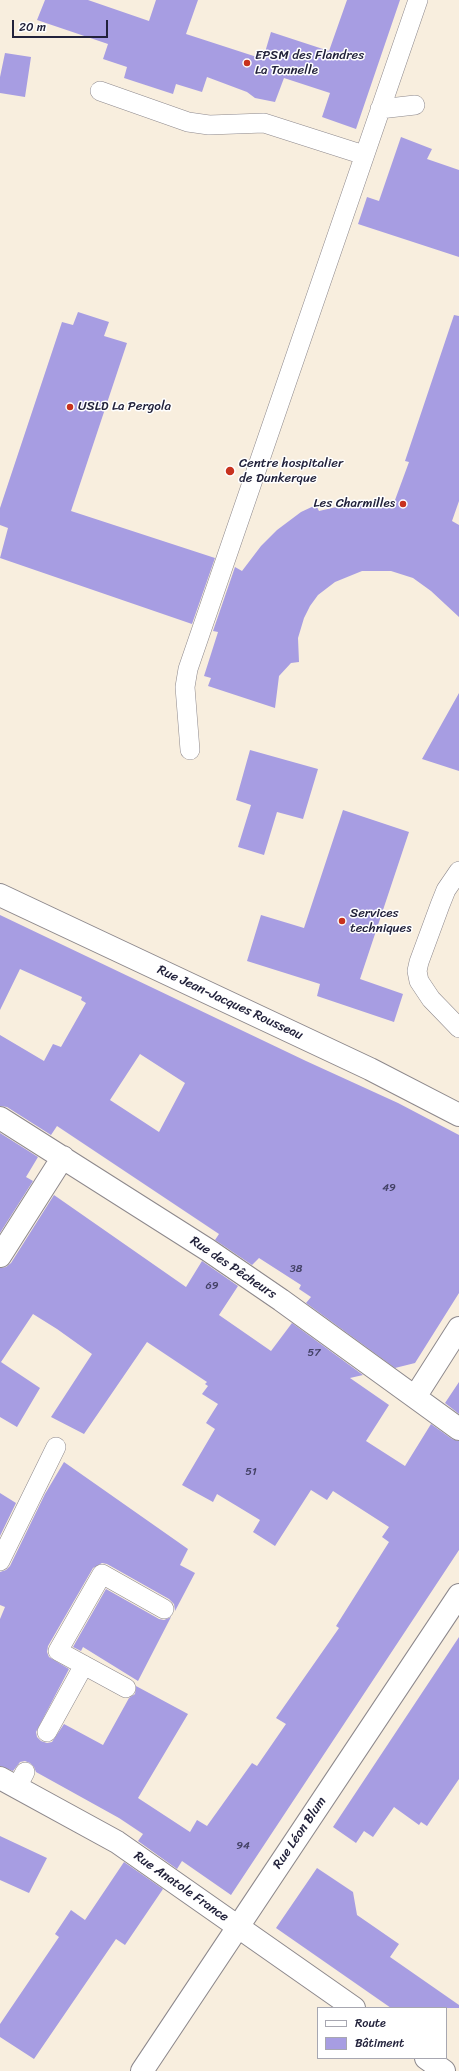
<!DOCTYPE html>
<html>
<head>
<meta charset="utf-8">
<style>
  body { margin:0 }
  #map { position:relative; width:459px; height:2071px; overflow:hidden; background:#f8eede; font-family:Sriracha,sans-serif }
  canvas { display:block }
  .legend { position:absolute; left:317px; top:2007px; width:130px; height:52px; box-sizing:border-box; background:#fff; border:1px solid #a7a7b1; margin:0; padding:5px 7px; list-style:none; font-size:12px; color:#22223b }
  .legend li { display:flex; align-items:center; gap:8px; height:20px }
  .legend b { width:20px; border:1px solid #a7a7b1 }
  .scale { position:absolute; left:12px; top:20px; width:96px; height:18px; box-sizing:border-box; border:2px solid #22223b; border-top:0; padding-left:5px; font-size:12px; line-height:14px; white-space:nowrap; color:#22223b; -webkit-text-stroke:3px #fff; paint-order:stroke }
</style>
</head>
<body>
<div id="map">
<canvas width="459" height="2071"></canvas>
<ul class="legend">
<li><b style="height:5px;background:#fff"></b>Route</li>
<li><b style="height:11px;background:#a79de2"></b>Bâtiment</li>
</ul>
<div class="scale">20 m</div>
</div>
<script>
const g = document.querySelector('canvas').getContext('2d');
g.lineJoin = 'round';
function paint(path, color) { g.fillStyle = color; g.fill(path, 'evenodd'); }
const poly = rows => new Path2D(rows.map(r => 'M' + r).join(''));
function strokePath(path, color, width, dash) { g.strokeStyle = color; g.lineWidth = width; g.lineCap = dash ? 'butt' : 'round'; g.setLineDash(dash || []); g.stroke(path); }
function label(font, color, halo, rows, align = 'center') {
  g.font = font + ' Sriracha,sans-serif'; g.lineWidth = 3; g.setLineDash([]); g.textBaseline = 'middle'; g.strokeStyle = halo; g.fillStyle = color; for (const [text, x, y, turn = 0] of rows) {
    g.save(); g.translate(x, y); g.rotate((+turn || 0) * Math.PI / 180); g.textAlign = isNaN(turn) ? turn : align; if (halo) g.strokeText(text, 0, 0); g.fillText(text, 0, 0); g.restore();
  }
}
paint(poly([
  [45,0,88,0,149,21,156,0,198,0,186,34,263,59,271,32,329,51,347,0,400,0,356,129,322,117,330,93,284,78,275,102,255,98,247,92,207,77,202,92,176,84,173,94,124,78,127,67,103,59,108,44,37,20],
  [5,53,31,57,25,97,0,93,0,77],
  [401,137,432,149,427,159,459,170,459,257,358,224,367,197,379,201],
  [78,312,109,322,104,336,127,343,71,511,215,558,192,624,0,558,8,528,0,525,0,508,62,322,73,325],
  [454,315,459,316,459,501,452,521,459,525,459,617,431,591,413,578,391,571,362,571,335,582,318,595,310,606,304,618,298,638,299,662,291,663,279,676,275,708,208,686,211,678,204,676,218,632,213,631,235,567,242,571,261,546,277,530,301,512,316,505,319,511,362,501,395,500,409,462,405,461],
  [459,693,459,771,422,759],
  [250,750,318,769,303,819,277,812,264,855,238,847,251,805,236,800],
  [343,810,409,832,360,979,403,994,394,1022,317,996,320,984,247,961,261,915,304,928],
  [0,915,306,1061,398,1103,459,1135,459,1293,415,1363,395,1368,306,1303,311,1297,299,1289,301,1285,259,1258,252,1265,215,1240,219,1234,57,1126,51,1135,7,1107,0,1106,0,1035,44,1061,53,1044,61,1047,86,1003,81,1000,82,997,20,969,0,1010],
  [140,1054,185,1083,159,1132,110,1100],
  [0,1133,38,1157,26,1177,33,1181,0,1233],
  [54,1195,186,1287,202,1261,238,1286,219,1315,271,1351,292,1323,363,1375,350,1378,389,1405,366,1441,405,1466,431,1424,452,1439,459,1441,459,1550,231,1895,182,1861,177,1869,138,1841,143,1834,119,1818,36,1772,34,1767,30,1763,25,1761,20,1762,13,1771,0,1766,0,1619,5,1607,0,1605,0,1572,6,1570,10,1566,45,1494,64,1462,188,1549,180,1565,195,1573,175,1611,174,1604,169,1599,107,1564,102,1563,93,1568,48,1646,47,1652,49,1657,69,1669,36,1732,37,1737,41,1741,47,1743,52,1742,64,1724,103,1745,129,1698,135,1694,136,1686,188,1714,138,1798,190,1832,197,1820,207,1826,252,1763,257,1766,286,1724,276,1718,339,1628,336,1626,389,1542,382,1537,389,1527,333,1491,327,1500,311,1490,275,1546,253,1532,260,1520,217,1494,213,1502,182,1485,215,1429,206,1423,218,1404,202,1394,208,1386,205,1384,207,1382,147,1342,84,1434,51,1417,92,1354,57,1329,33,1314,1,1362,40,1388,17,1427,0,1417,0,1268,6,1267,11,1263],
  [459,1382,459,1414,445,1403],
  [0,1493,16,1503,0,1536],
  [106,1589,159,1619,164,1620,171,1617,138,1681,83,1647,81,1651,73,1647],
  [459,1637,459,1779,427,1826,421,1822,419,1825,394,1807,373,1837,364,1831,356,1843,333,1827],
  [0,1836,47,1858,29,1893,0,1880],
  [124,1862,163,1889,125,1945,116,1939,34,2059,0,2037,0,2024,59,1937,55,1934,71,1910,85,1920],
  [317,1868,353,1892,357,1915,399,1944,390,1957,459,2005,459,2008,391,2008,276,1928]
]), '#a79de2');
const lane = poly([
  [100,91,188,122,209,125,264,123,364,155],
  [380,109,415,105],
  [190,750,185,687,188,669,418,0],
  [459,871,446,890,440,905,419,962,417,971,419,981,431,999,459,1028],
  [0,1561,56,1447],
  [126,1688,58,1651,102,1574,164,1609],
  [47,1732,84,1665],
  [17,1787,25,1772]
]);
const street = poly([
  [0,895,370,1069,459,1115],
  [0,1118,208,1250,281,1300,459,1429],
  [0,1256,63,1157],
  [415,1397,459,1328],
  [0,1778,117,1842,354,2008],
  [426,2058,444,2071],
  [142,2071,459,1595]
]);
strokePath(lane, '#8d888c', 20);
strokePath(street, '#8d888c', 24);
strokePath(lane, '#fff', 19);
strokePath(street, '#fff', 22);
for (const [x, y, r, color] of [
  [247,63,4,"#c8321e"],
  [70,407,4,"#c8321e"],
  [230,471,5,"#c8321e"],
  [403,504,4,"#c8321e"],
  [342,921,4,"#c8321e"]
]) { const dot = new Path2D(); dot.arc(x, y, r, 0, 2 * Math.PI); g.fillStyle = color; g.fill(dot); strokePath(dot, '#fff', 1.5); }
label('11px', '#434165', null, [
  ["49",389,1188],
  ["38",296,1269],
  ["69",212,1286],
  ["57",314,1353],
  ["51",251,1472],
  ["94",243,1846]
]);
label('13px', '#22223b', '#fff', [
  ["EPSM des Flandres",255,56],
  ["La Tonnelle",255,71],
  ["USLD La Pergola",78,407],
  ["Centre hospitalier",239,464],
  ["de Dunkerque",239,479],
  ["Les Charmilles",395,504,"right"],
  ["Services",350,914],
  ["techniques",350,929]
], 'left');
label('13px', '#22223b', '#fff', [
  ["Rue Jean-Jacques Rousseau",230,1003,25],
  ["Rue des Pêcheurs",233,1268,34],
  ["Rue Léon Blum",300,1833,-56],
  ["Rue Anatole France",181,1887,35]
]);
</script>
</body>
</html>
